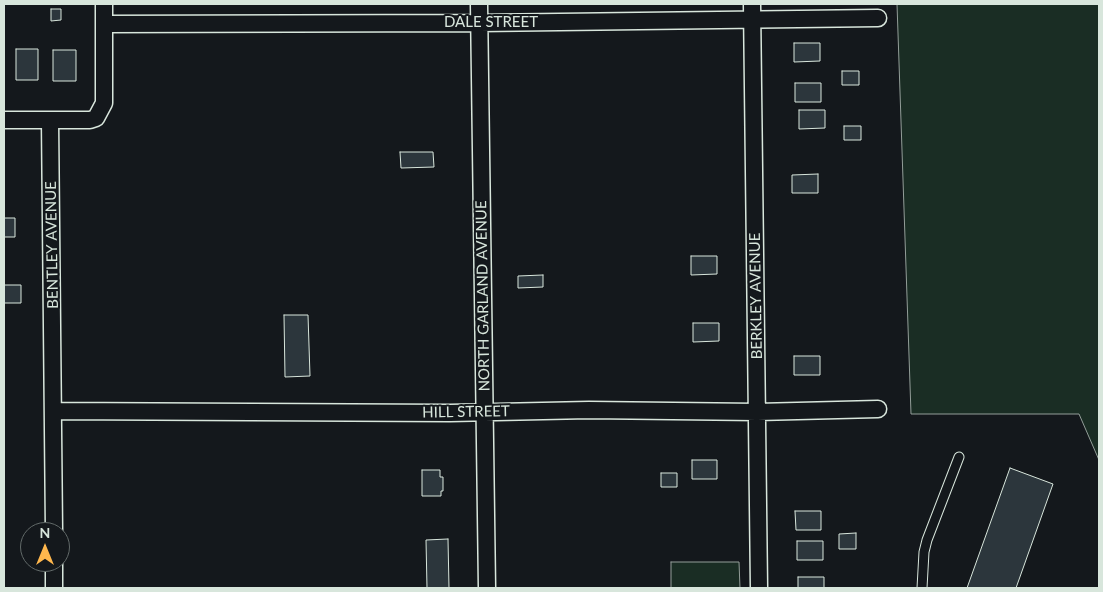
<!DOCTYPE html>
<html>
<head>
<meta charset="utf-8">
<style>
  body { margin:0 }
  #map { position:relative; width:1103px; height:592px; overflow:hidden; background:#14181c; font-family:Lato,sans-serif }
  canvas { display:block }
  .frame { position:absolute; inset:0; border:5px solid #d8e6dc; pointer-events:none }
  .north { position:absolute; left:20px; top:522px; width:50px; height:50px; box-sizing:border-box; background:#14181c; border:1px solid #626a69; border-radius:50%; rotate:0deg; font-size:14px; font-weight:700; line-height:20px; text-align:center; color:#d8e6dc }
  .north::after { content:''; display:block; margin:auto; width:18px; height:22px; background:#ffb74d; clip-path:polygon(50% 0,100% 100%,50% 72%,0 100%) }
</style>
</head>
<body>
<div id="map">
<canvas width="1103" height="592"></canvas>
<div class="frame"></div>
<div class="north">N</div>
</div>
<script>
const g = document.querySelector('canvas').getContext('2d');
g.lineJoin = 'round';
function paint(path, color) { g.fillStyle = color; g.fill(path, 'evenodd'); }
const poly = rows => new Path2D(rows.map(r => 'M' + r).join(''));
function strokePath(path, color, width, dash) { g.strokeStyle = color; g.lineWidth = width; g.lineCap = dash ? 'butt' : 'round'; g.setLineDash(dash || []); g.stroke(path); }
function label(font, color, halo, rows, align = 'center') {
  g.font = font + ' Lato,sans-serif'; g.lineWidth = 4; g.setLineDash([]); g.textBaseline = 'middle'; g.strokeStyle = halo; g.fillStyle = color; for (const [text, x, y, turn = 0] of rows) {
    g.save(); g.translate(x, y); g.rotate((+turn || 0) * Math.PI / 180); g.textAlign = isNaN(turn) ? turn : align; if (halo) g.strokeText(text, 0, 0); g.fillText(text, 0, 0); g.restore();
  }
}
const green = poly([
  [897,4,1099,4,1099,460,1079,414,911,414,897,4],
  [671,562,739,562,740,588,671,588,671,562]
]);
paint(green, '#1a2d24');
strokePath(green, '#939e99', 1);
const building = poly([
  [51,9,61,9,61,20,51,21,51,9],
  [794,43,820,43,820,61,794,62,794,43],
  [16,49,38,49,38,80,16,80,16,49],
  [53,50,76,50,76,81,53,81,53,50],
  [842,71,859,71,859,85,842,85,842,71],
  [795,83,821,83,821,102,795,102,795,83],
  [799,110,825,110,825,128,799,129,799,110],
  [844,126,861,126,861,140,844,140,844,126],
  [400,152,433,152,434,167,401,168,400,152],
  [818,174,818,193,792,193,792,175,818,174],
  [4,218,15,218,15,237,4,237,4,218],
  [691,256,717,256,717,274,691,275,691,256],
  [543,275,543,287,518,288,518,276,543,275],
  [4,285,21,285,21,303,4,303,4,285],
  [284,315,308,315,310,376,285,377,284,315],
  [693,323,719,323,719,341,693,342,693,323],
  [794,356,820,356,820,375,794,375,794,356],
  [692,460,717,460,717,479,692,479,692,460],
  [1010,468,1053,484,1016,588,967,588,1010,468],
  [422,470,440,470,440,477,443,477,443,491,441,491,441,496,422,496,422,470],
  [661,473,677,473,677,487,661,487,661,473],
  [795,511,821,511,821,530,796,530,795,511],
  [856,533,856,549,839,549,839,534,856,533],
  [448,539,449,588,427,588,426,540,448,539],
  [797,541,823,541,823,560,797,560,797,541],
  [798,577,824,577,824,588,798,588,798,577]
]);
paint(building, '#2c363c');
strokePath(building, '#d8e6dc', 1);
const service = poly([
  [922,588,924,552,927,540,959,457]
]);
const minor = poly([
  [479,4,487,588],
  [752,4,759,588],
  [104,24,480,23,878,18],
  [4,120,90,120,96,118,104,103,104,4],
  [50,120,54,532],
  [54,411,450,413,589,410,757,412,878,409],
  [54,562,54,588]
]);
strokePath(service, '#d8e6dc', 11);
strokePath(minor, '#d8e6dc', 19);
strokePath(service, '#14181c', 9);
strokePath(minor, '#14181c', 16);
label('15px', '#d8e6dc', '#14181c', [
  ["DALE STREET",491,22],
  ["BENTLEY AVENUE",52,245,-91],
  ["NORTH GARLAND AVENUE",483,296,-91],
  ["BERKLEY AVENUE",756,296,-91],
  ["HILL STREET",466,412,-1]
]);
</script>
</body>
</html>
